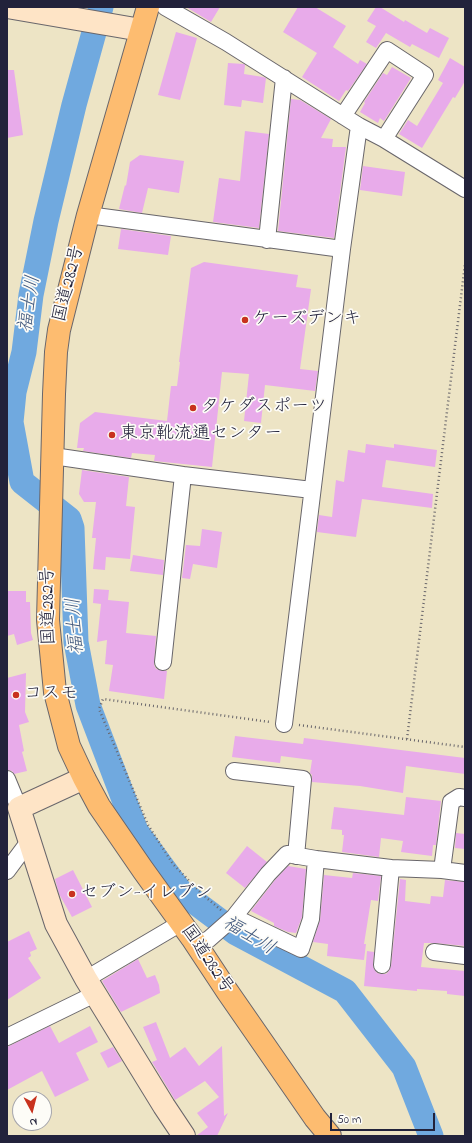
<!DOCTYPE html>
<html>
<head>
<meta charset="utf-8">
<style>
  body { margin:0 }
  #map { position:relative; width:472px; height:1143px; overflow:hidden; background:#ede4c5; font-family:"Indie Flower",sans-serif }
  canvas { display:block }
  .frame { position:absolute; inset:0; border:8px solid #22223b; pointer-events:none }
  .north { position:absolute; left:12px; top:1091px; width:40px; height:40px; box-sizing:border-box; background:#fdfcf7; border:1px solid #a5a5ac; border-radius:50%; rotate:173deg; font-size:11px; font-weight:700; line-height:16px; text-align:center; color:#22223b }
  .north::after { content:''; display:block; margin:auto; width:14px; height:18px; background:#c8321e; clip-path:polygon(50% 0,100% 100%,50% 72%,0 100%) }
  .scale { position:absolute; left:330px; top:1113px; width:105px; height:18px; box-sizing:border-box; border:2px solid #22223b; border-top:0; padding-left:5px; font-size:12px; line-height:14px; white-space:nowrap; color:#22223b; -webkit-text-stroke:3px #fdfcf7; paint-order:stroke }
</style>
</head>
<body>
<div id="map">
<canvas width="472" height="1143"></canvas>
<div class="frame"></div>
<div class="north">N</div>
<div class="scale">50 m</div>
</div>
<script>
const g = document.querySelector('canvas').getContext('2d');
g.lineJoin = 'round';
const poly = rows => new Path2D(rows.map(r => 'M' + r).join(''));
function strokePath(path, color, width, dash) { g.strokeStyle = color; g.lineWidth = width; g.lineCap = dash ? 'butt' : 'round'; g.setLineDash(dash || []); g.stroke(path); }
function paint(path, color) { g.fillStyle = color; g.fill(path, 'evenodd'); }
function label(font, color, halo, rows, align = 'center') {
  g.font = font + ' "Indie Flower","Klee One",sans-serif'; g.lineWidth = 3.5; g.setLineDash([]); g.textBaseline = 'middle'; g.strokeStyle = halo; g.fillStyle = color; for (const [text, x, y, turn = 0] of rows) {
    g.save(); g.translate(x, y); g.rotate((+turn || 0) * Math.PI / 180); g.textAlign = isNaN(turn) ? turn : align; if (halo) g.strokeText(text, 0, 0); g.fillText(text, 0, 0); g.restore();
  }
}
strokePath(poly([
  [101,7,74,105,46,221,31,295,24,352,14,392,11,422,22,482,69,519,72,528,76,642,88,705,136,831,180,891,236,933,345,991,404,1067,431,1136]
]), '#70a9df', 25);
paint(poly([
  [186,7,220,7,211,22],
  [298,7,315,7,346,26,333,47,358,64,360,60,367,64,348,91,346,90,339,101,302,77,317,53,283,32],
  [376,7,380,7,404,22,405,20,427,33,430,28,449,38,439,58,412,44,410,47,386,33,376,48,366,42,376,26,367,21],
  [176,32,197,38,180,100,158,95],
  [450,58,465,67,465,81,455,98,453,97,422,148,399,134,408,120,417,126,443,83,438,80],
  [228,63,244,64,245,65,244,74,263,77,266,78,263,103,242,100,241,107,224,105],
  [392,67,411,78,384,121,380,118,378,123,360,112,365,103,364,102,383,73,387,75],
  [7,70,14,70,23,135,7,138],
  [291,99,300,100,331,119,321,138,333,139,332,147,346,147,334,238,278,231],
  [245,131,269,134,259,228,213,222,219,178,240,181],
  [140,155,184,161,179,193,148,188,142,213,119,209,125,185,126,186,130,162],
  [363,166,405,172,402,196,360,190],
  [121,229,171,236,168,255,118,249],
  [204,262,298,275,296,287,311,289,300,369,318,371,315,391,265,385,261,423,244,421,249,374,222,372,212,467,154,461,155,455,132,453,131,458,83,451,84,448,77,448,80,423,95,412,167,421,171,386,177,386,180,362,179,362,191,268],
  [366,444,394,448,394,444,437,450,435,467,386,460,382,487,433,494,432,508,362,499,356,537,317,532,319,515,332,517,336,480,344,482,348,450,365,453],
  [82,470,129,477,126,506,135,507,130,559,106,557,105,570,93,569,96,538,92,538,96,502,84,502,79,494],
  [202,529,222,532,217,568,193,564,190,579,182,578,186,545,200,546],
  [133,555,164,560,163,575,130,571],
  [94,589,109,590,108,600,129,602,126,633,156,636,154,665,156,669,167,671,164,699,109,691,113,665,105,664,107,640,97,642,101,604,93,603],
  [7,591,26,591,26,602,30,602,31,633,33,640,17,645,14,634,7,636],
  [26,673,25,712,29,722,19,725,24,751,22,752,27,771,14,774,12,771,7,770,7,678],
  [235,736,303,744,304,738,465,758,465,774,406,766,403,793,360,786,312,782,312,775,310,773,312,760,281,756,280,763,232,757],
  [406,797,441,801,436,845,433,845,432,856,401,852,403,841,381,838,379,857,342,852,344,835,342,835,342,830,331,829,334,807,404,815],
  [456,833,465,834,465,849,455,848],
  [247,846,267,862,245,888,226,873],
  [288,866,306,869,302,917,296,933,288,932,274,926,274,923,251,911,275,880],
  [73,870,92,907,72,917,59,894,55,879],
  [353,873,381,876,378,901,371,900,364,944,366,944,364,960,327,956,328,944,313,942,320,920,324,875,352,878],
  [400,879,406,880,405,901,430,904,431,896,443,897,445,880,465,882,465,946,435,943,424,943,421,967,465,971,465,996,447,994,447,991,417,989,417,991,364,986,367,951,374,952,373,965,374,969,377,973,381,974,386,974,389,971,391,966],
  [29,931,37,949,30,952,31,956,28,958,41,978,7,1000,7,942],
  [138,959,147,978,155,975,159,985,160,993,121,1012,102,981],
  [156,1022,170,1058,185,1047,199,1066,222,1046,224,1116,228,1113,217,1136,196,1136,208,1127,197,1113,219,1097,205,1081,175,1100,152,1062,157,1060,143,1027],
  [50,1026,59,1043,90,1026,98,1042,76,1053,89,1080,55,1097,42,1071,7,1090,7,1047],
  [113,1047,122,1061,108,1068,100,1053]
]), '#e8abea');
const street = poly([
  [165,7,226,42,359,126,384,139,465,189],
  [343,116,387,50,425,75,384,139],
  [88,215,342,249],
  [267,240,284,78],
  [53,456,183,475,163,662],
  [183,475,312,490],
  [284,724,342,249,359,126],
  [234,771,303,779,296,856],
  [7,779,19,808],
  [465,798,459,797,451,802,442,870,465,873],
  [316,859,287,854,268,874,234,917,301,949,311,919,316,859,391,868],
  [7,871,30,840],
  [197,945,209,939,234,917],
  [434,952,465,956],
  [382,965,391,868,442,870],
  [86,979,181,923],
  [7,1037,95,994]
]);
const secondary = poly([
  [7,7,141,30],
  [84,778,19,808,56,924,86,979,164,1106,184,1136]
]);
const highway = poly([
  [148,7,88,215,59,330,56,352,54,394,48,620,55,692,69,746,84,778,99,806,143,870,192,938,227,991,315,1118,330,1136]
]);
strokePath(street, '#69666b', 18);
strokePath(secondary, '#69666b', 24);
strokePath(highway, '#69666b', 24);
strokePath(poly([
  [299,725,465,747],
  [407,739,465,264],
  [221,910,202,894,173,864,148,825,99,709,103,699,270,722]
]), '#69666b', 2.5, [1, 3]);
strokePath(street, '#fff', 16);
strokePath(secondary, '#fee4c6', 22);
strokePath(highway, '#fdbc70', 22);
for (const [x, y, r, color] of [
  [245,320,4,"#c8321e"],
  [193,408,4,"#c8321e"],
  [112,435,4,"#c8321e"],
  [16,695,4,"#c8321e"],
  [72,894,4,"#c8321e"]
]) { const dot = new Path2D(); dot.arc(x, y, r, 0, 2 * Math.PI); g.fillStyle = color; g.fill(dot); strokePath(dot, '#fdfcf7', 1.5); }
label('18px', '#22223b', '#fdfcf7', [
  ["国道282号",70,284,-76],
  ["国道282号",50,606,-91],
  ["国道282号",206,960,56]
]);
label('18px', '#22223b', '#fdfcf7', [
  ["ケーズデンキ",253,320],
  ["タケダスポーツ",201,408],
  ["東京靴流通センター",120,435],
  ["コスモ",24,695],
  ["セブン-イレブン",80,894]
], 'left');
label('italic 19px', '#41587d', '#fdfcf7', [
  ["福士川",31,304,-81],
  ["福士川",77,626,-94],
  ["福士川",248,937,31]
]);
</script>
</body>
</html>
